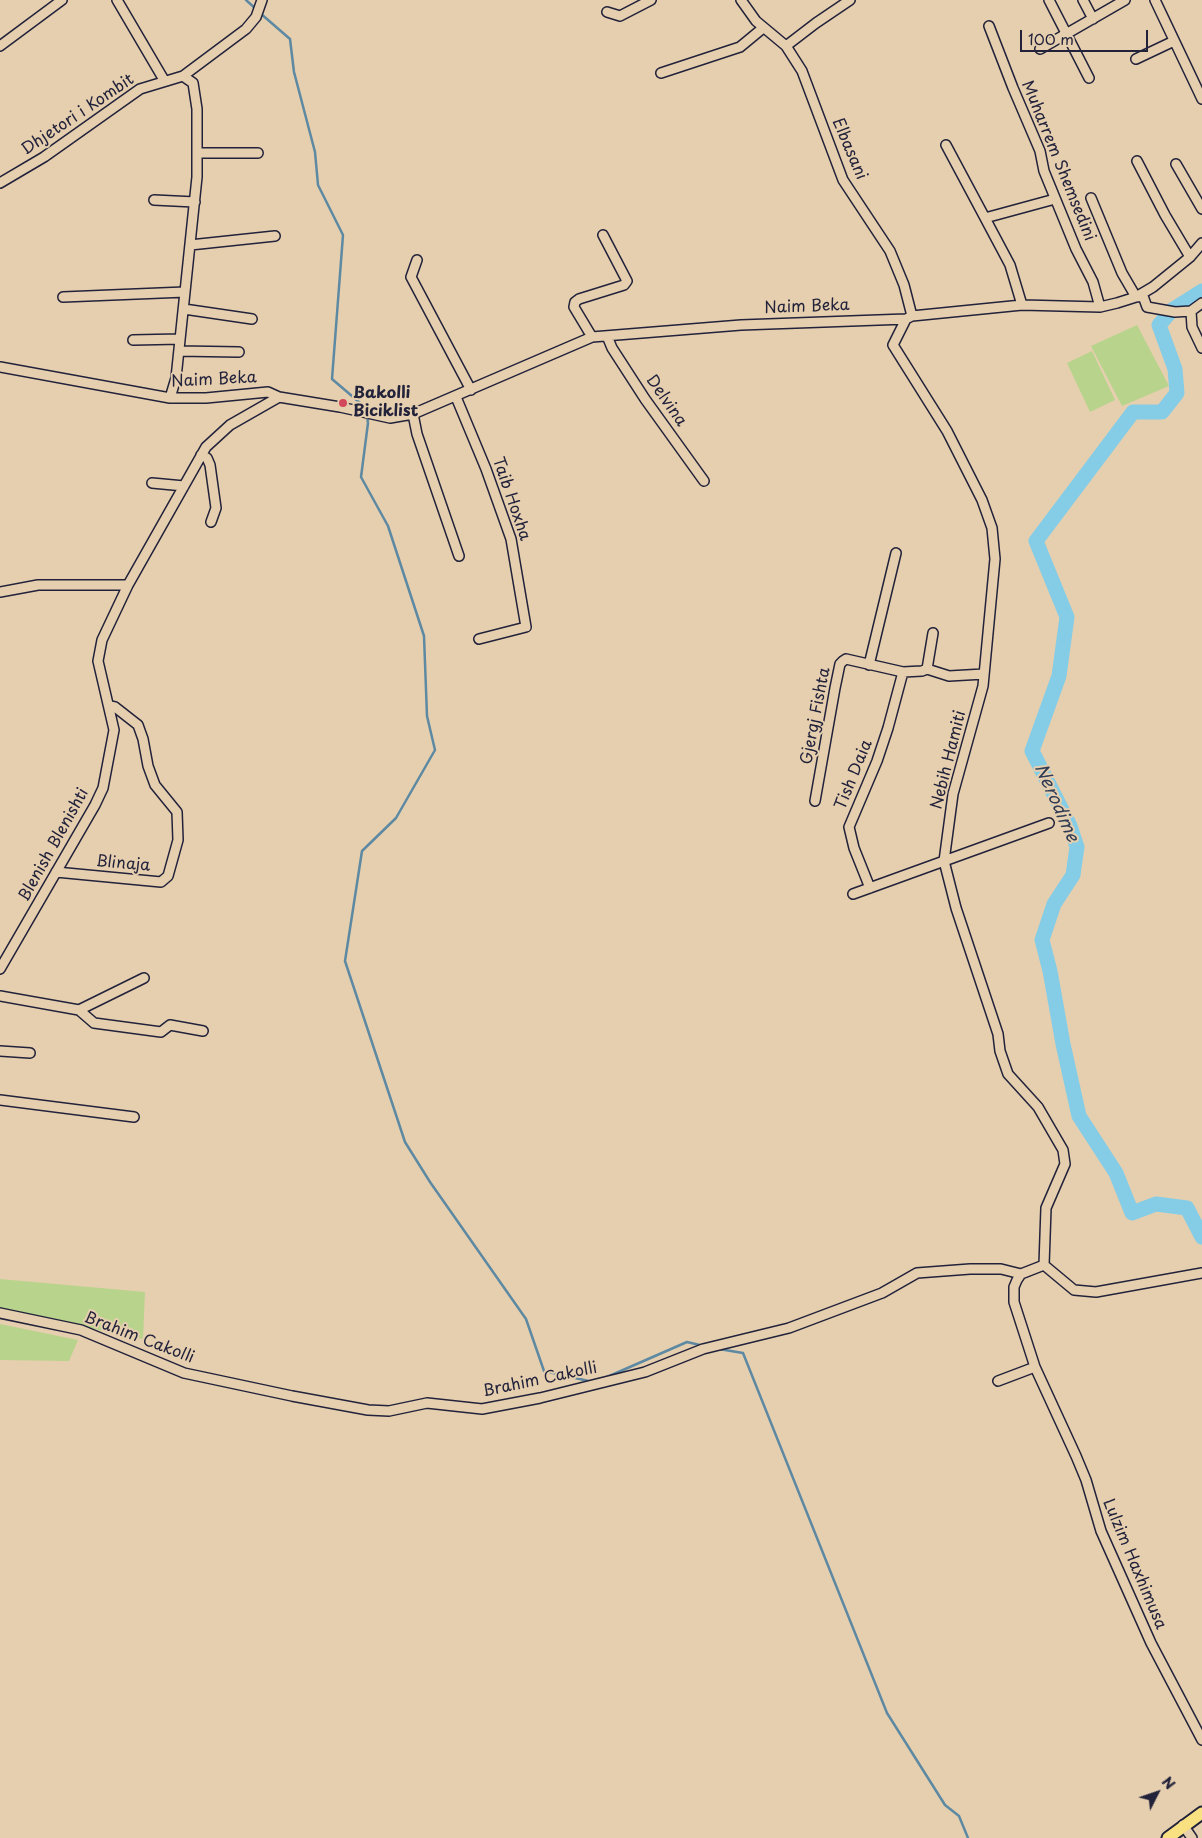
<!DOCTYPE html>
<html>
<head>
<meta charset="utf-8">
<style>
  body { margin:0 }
  #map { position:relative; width:1202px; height:1838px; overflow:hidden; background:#e6cfaf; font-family:"Playpen Sans",sans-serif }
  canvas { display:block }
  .north { position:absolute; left:1132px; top:1768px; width:50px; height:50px; -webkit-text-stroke:4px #e6cfaf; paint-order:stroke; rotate:49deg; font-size:14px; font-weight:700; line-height:20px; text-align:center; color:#22223b }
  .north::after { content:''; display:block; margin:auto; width:18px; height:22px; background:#22223b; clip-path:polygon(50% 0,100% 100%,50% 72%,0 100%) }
  .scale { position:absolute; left:1020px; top:30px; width:128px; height:22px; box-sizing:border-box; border:2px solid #22223b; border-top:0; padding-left:6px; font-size:15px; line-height:18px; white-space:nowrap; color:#22223b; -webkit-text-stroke:4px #e6cfaf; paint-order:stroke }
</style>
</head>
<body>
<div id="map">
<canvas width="1202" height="1838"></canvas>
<div class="north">N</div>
<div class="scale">100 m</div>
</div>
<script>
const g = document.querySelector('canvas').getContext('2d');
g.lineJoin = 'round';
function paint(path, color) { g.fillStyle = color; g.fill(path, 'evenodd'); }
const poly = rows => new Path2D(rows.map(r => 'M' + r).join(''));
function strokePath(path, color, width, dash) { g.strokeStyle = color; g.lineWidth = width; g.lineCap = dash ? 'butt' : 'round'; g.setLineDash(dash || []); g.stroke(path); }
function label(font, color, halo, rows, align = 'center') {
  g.font = font + ' "Playpen Sans",sans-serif'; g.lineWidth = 4; g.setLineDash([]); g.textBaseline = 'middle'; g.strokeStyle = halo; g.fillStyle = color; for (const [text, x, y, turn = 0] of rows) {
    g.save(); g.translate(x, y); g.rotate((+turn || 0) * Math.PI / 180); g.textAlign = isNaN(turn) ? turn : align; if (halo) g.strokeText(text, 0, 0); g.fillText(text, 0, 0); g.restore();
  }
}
paint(poly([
  [1137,325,1169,386,1122,406,1091,346],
  [1092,351,1115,400,1090,412,1067,363],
  [0,1279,145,1292,143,1339,0,1310],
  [0,1324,78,1340,69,1361,0,1360]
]), '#b8d38b');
strokePath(poly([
  [246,0,256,9],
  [260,13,290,39,294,72,315,152,318,185,343,235,332,379,366,408,368,423,361,477,388,526,424,636,427,716,435,750,396,818,362,851,345,961,405,1142,430,1182,526,1319,544,1371,593,1382],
  [719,1349,743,1353,887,1713,945,1805,959,1816,968,1838],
  [607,1377,687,1342,704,1346]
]), '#5d89a2', 2.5);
strokePath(poly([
  [1202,291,1172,310,1159,325,1175,369,1177,393,1162,412,1133,412,1036,541,1067,617,1059,676,1032,751,1070,826,1077,847,1073,875,1054,904,1042,940,1050,971,1063,1044,1079,1116,1116,1173,1132,1213,1156,1204,1187,1208,1202,1237]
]), '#85cde6', 15);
const minor = poly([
  [117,0,164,80],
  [741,0,756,21,786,46,802,71,843,180,890,251,904,285,912,316],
  [1049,0,1089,78],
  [1083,0,1093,19],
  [1155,0,1202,99],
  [607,12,620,16,651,0],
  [989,26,1013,88,1040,151,1044,171,1076,249,1093,282,1100,307],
  [0,46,62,0],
  [786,46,816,23,850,0],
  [1040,49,1125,0],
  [1136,59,1174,41],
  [661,73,740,47,763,28],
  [183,76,246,29,256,17,262,0],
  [946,145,985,218],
  [197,153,258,153],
  [1137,161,1165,215,1190,257],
  [1176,164,1202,209],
  [0,183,44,157,140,89,183,76,193,83,197,109,197,177,176,378,170,398],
  [1091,198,1122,273,1136,297,1143,296,1147,307,1175,312,1191,311],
  [154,200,195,202],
  [190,245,275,236],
  [417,260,411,277,471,390],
  [63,297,185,292],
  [1202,303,1191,311,1192,327,1202,348],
  [1022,305,1010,265,985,218,1055,199],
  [184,309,252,319],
  [906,319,893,345,947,431,982,500,992,528,995,559,983,686,953,794,944,861,956,908,998,1034,1000,1051,1008,1074,1038,1107,1063,1150,1065,1164,1046,1208,1044,1265],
  [607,336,612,348,645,399,704,481],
  [592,337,574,307,575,302,579,299,624,285,627,281,603,235],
  [133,340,180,339],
  [179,351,239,352],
  [0,367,170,398,206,398,268,392,279,397,340,407,390,418,413,414,592,337,741,325,906,319,912,316,1022,305,1100,307,1117,303,1136,297,1153,287,1190,257,1202,243],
  [456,397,486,469,511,539,526,627,479,639],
  [413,414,417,434,459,556],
  [201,455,207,458,210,465,216,508,211,522],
  [152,483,184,486],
  [0,592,38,585,128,585],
  [869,665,896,553],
  [927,669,933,633],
  [815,801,835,688,840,664,843,661,846,659,903,672,922,671,927,669,949,676,984,674],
  [56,872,161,882,168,876,178,840,177,812,155,785,148,766,143,739,138,725,115,707,110,706],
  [870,888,854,848,849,827,877,761,888,728,903,672],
  [853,894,1049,823],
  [0,969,95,805,103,788,114,730,98,661,102,640,128,585,206,447,230,425,279,397],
  [0,996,79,1010,94,1023,161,1032,170,1025,203,1031],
  [79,1010,144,978],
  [0,1051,30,1053],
  [0,1100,134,1117],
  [1202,1273,1096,1292,1074,1290,1044,1265,1021,1274,1017,1280,1014,1287,1014,1302,1035,1367,1076,1456,1086,1480,1101,1531,1151,1643,1202,1740],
  [0,1313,81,1330,184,1373,292,1396,368,1410,389,1411,427,1403,482,1409,540,1398,645,1372,703,1349,789,1328,882,1293,917,1273,970,1269,1001,1269,1021,1274],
  [998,1381,1035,1367],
  [1183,1825,1192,1838]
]);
const major = poly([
  [1168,1838,1202,1813]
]);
strokePath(minor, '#22223b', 12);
strokePath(major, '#22223b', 15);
strokePath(minor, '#e6cfaf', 9);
strokePath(major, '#f9e181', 11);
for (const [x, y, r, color] of [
  [343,403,5,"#d1495b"]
]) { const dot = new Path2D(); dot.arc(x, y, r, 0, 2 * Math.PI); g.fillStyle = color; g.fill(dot); strokePath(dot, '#e6cfaf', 2); }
label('16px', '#22223b', '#e6cfaf', [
  ["Dhjetori i Kombit",78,115,-34],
  ["Elbasani",849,149,67],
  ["Muharrem Shemsedini",1058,161,68],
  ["Naim Beka",807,307,-2],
  ["Naim Beka",214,380,-3],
  ["Delvina",666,401,55],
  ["Taib Hoxha",511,499,71],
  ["Gjergj Fishta",816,716,-79],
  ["Nebih Hamiti",949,760,-76],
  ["Tish Daia",854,775,-68],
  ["Blenish Blenishti",54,845,-61],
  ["Blinaja",123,864,5],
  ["Brahim Cakolli",139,1338,21],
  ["Brahim Cakolli",540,1380,-12],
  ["Lulzim Haxhimusa",1134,1564,67]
]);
label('bold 16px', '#22223b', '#e6cfaf', [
  ["Bakolli",353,394],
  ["Biciklist",353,412]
], 'left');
label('italic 18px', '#313c55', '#e6cfaf', [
  ["Nerodime",1056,803,66]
]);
</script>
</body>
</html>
